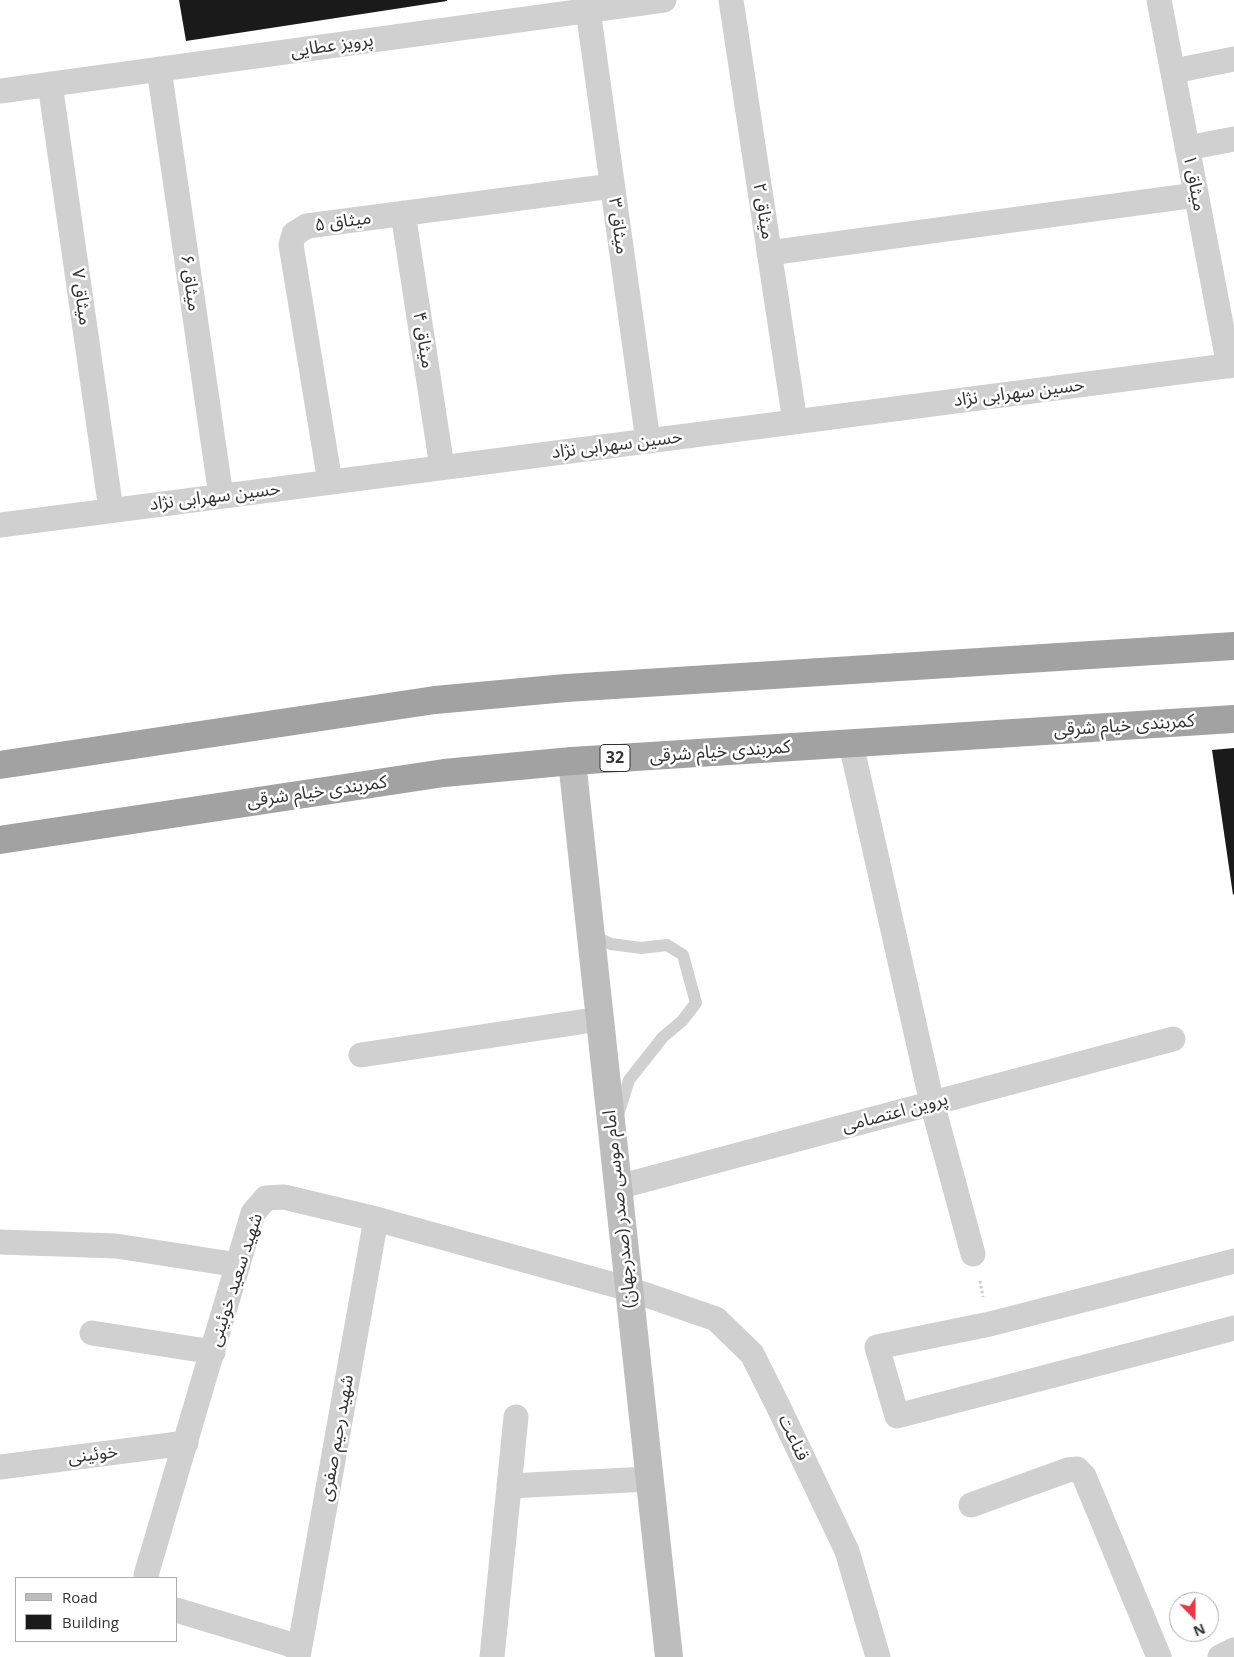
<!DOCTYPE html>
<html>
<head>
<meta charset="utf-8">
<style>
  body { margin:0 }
  #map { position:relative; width:1234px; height:1657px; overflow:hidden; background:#fff; font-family:"Open Sans",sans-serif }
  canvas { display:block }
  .legend { position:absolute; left:15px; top:1577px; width:162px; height:65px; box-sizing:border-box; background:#fff; border:1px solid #adadad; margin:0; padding:6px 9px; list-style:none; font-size:15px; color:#333 }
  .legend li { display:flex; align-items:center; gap:10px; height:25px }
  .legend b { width:25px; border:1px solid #adadad }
  .north { position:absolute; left:1169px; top:1592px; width:50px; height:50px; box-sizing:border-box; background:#fff; border:1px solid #adadad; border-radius:50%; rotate:158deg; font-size:14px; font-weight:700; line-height:20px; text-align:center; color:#333 }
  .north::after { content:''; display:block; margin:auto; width:18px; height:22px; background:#e63946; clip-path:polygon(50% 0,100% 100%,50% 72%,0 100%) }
</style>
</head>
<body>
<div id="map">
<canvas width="1234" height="1657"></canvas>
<ul class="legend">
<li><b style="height:6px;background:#bdbdbd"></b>Road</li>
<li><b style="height:14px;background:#1a1a1a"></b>Building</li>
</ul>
<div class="north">N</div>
</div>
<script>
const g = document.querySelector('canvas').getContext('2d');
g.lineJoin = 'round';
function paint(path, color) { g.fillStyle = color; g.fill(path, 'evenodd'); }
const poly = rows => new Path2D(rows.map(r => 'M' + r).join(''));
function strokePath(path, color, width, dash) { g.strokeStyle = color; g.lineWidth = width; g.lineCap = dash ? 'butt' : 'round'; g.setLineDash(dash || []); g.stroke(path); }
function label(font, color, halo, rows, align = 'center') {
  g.font = font + ' "Open Sans","Noto Sans Arabic",sans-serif'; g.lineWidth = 5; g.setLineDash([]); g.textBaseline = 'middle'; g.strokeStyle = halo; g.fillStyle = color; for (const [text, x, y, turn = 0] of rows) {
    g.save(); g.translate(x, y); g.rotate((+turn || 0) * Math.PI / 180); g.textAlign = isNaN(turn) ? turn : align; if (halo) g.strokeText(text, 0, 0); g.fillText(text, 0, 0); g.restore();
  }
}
paint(poly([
  [179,0,447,0,447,1,186,41],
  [1234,748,1234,894,1233,895,1212,750]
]), '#1a1a1a');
strokePath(poly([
  [980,1281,983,1297]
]), '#cdcdcd', 3, [2.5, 2.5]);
strokePath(poly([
  [591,935,611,944,641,948,667,945,683,955,696,1003,682,1021,663,1037,629,1080,618,1115]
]), '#d0d0d0', 12);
strokePath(poly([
  [731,0,795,422],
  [1159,0,1229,366],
  [588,10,648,441],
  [159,69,221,496],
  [1174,71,1234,59],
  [50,84,111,510],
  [0,91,664,0],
  [1187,148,1234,139],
  [403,213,442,467],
  [769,253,1196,195],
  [330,482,291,245,294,234,307,226,612,186],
  [0,525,1234,365],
  [851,744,932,1103,973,1254],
  [361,1055,600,1019],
  [618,1187,1173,1039],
  [0,1242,116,1246,238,1265],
  [1234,1261,990,1324,877,1347,897,1416,1234,1328],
  [92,1333,213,1352],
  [0,1467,186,1443],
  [509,1486,649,1479],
  [971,1505,1068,1470,1077,1469,1084,1476,1159,1657],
  [147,1578,146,1575,253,1213,266,1198,284,1197,376,1219,629,1289,716,1319,752,1354,779,1408,847,1551,878,1657],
  [176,1610,299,1647],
  [298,1657,376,1219],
  [492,1657,516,1417],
  [1220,1657,1234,1650]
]), '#d0d0d0', 25);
strokePath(poly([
  [572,761,669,1657]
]), '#bdbdbd', 28);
strokePath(poly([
  [0,765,435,700,566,688,1234,646],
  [0,840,444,773,572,761,1234,719]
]), '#a2a2a2', 28);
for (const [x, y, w] of [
  [615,758,30]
]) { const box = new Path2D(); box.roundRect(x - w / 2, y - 13.5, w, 27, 4); g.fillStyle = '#fff'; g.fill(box); strokePath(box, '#333', 1); }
label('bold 16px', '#333', null, [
  ["32",615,758]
]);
label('18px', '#333', '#fff', [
  ["پرویز عطایی",332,46,-8],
  ["میثاق ۱",1194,183,79],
  ["میثاق ۲",763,211,81],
  ["میثاق ۵",343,222,-8],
  ["میثاق ۳",618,226,82],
  ["میثاق ۶",190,283,82],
  ["میثاق ۷",81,297,82],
  ["میثاق ۴",423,340,81],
  ["حسین سهرابی نژاد",1019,393,-7],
  ["حسین سهرابی نژاد",617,445,-7],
  ["حسین سهرابی نژاد",215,497,-7],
  ["کمربندی خیام شرقی",1124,726,-4],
  ["کمربندی خیام شرقی",720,752,-4],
  ["کمربندی خیام شرقی",317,792,-8],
  ["پروین اعتصامی",895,1113,-15],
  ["(صدرجهان) امام موسی صدر",620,1209,-96],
  ["شهید سعید خوئینی",236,1280,-72],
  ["شهید رحیم صفری",337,1438,-80],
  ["قناعت",793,1438,65],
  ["خوئینی",93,1455,-7]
]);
</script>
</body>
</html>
